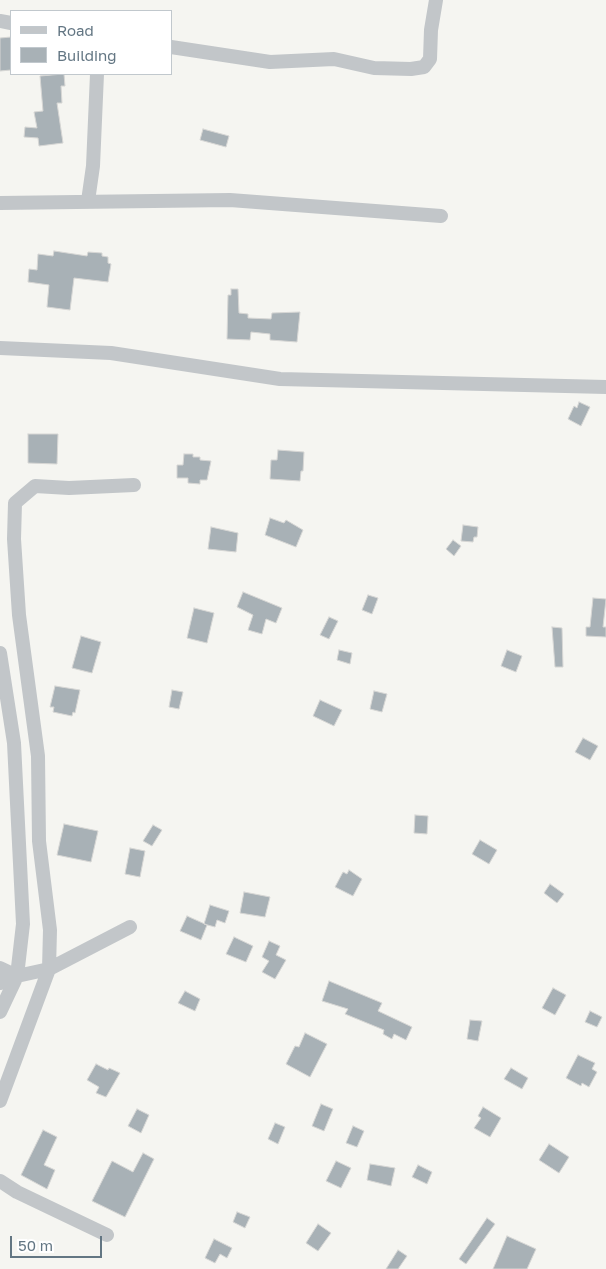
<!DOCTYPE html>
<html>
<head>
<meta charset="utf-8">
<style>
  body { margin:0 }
  #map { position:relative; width:606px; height:1269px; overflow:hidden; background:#f5f5f1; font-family:"Golos Text",sans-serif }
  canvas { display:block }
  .legend { position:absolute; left:10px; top:10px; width:162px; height:65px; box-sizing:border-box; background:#fff; border:1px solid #c1c8cd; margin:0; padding:6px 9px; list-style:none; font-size:15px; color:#637683 }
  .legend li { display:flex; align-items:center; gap:10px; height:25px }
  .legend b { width:25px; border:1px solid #c1c8cd }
  .scale { position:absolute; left:10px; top:1236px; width:92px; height:22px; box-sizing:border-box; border:2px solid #637683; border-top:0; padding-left:6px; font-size:15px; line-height:18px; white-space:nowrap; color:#637683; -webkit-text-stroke:4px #fff; paint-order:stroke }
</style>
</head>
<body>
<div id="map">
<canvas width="606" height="1269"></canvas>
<ul class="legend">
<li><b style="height:6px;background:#c2c6c9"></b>Road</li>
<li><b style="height:14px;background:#a8b1b6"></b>Building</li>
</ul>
<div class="scale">50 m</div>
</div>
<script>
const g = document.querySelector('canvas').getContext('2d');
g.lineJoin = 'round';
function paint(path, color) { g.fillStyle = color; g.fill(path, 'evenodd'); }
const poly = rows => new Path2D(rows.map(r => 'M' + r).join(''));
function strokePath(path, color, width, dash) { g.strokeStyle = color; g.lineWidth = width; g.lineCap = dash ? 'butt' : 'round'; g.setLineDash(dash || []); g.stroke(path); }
const building = poly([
  [11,37,11,70,0,71,0,38,11,37],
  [64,74,65,86,61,86,62,103,57,103,63,143,39,146,38,138,24,137,25,127,37,128,34,112,43,111,40,76,64,74],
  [203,129,229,136,226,147,200,140,203,129],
  [54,251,87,256,88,252,102,253,102,256,108,257,108,263,111,264,108,282,74,278,70,310,47,307,49,285,28,282,29,269,37,270,38,254,53,256,54,251],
  [231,289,238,289,239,313,248,314,248,318,271,319,272,313,300,312,297,342,270,340,270,334,251,332,250,340,227,339,228,295,231,295,231,289],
  [579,402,590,407,581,426,568,419,574,406,577,408,579,402],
  [28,434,58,434,57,464,28,463,28,434],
  [278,450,304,452,303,471,301,471,300,481,270,479,271,460,277,460,278,450],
  [184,454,193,454,193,457,200,457,200,460,211,461,207,480,200,480,200,484,188,483,188,478,177,478,177,465,183,465,184,454],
  [270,518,284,523,286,520,303,530,296,547,265,535,270,518],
  [463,525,478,527,477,537,474,537,473,542,461,541,463,525],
  [211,527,238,533,236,552,208,549,211,527],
  [453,540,461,546,454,556,446,549,453,540],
  [243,592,282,608,276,623,266,619,262,634,248,630,253,615,237,607,243,592],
  [368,595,378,598,372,614,362,610,368,595],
  [593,598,606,599,603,627,606,627,606,637,586,636,586,627,590,627,593,598],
  [194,608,214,613,207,643,187,638,194,608],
  [329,617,338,621,329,639,320,635,329,617],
  [552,627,562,628,563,667,555,667,552,627],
  [81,636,101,642,92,673,72,668,81,636],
  [339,650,352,653,350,664,337,660,339,650],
  [507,650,522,656,516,672,501,666,507,650],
  [55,686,80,690,75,713,73,712,72,716,53,712,54,707,50,707,55,686],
  [172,690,183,692,179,709,169,707,172,690],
  [374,691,387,694,382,712,370,709,374,691],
  [320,700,342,710,334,726,313,716,320,700],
  [583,738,598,746,590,760,575,752,583,738],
  [415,815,428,816,427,834,414,833,415,815],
  [64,824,98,831,91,862,57,855,64,824],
  [153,825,162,830,152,846,143,841,153,825],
  [480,840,497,850,489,864,472,854,480,840],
  [130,848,145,851,140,877,125,874,130,848],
  [349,870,362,879,353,896,335,887,343,872,347,874,349,870],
  [550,884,564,894,557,903,544,893,550,884],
  [244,892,270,897,265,917,240,913,244,892],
  [210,905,229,911,225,923,217,920,215,927,204,924,210,905],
  [187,916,207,925,201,940,180,931,187,916],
  [234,937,253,946,246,962,226,954,234,937],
  [269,941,280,946,276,955,286,960,275,979,262,972,269,961,262,957,269,941],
  [329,981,382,1003,378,1011,412,1027,406,1040,394,1034,392,1039,383,1034,384,1030,345,1014,348,1009,322,1001,329,981],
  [553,988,566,995,555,1015,542,1008,553,988],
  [185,991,200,999,195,1011,178,1003,185,991],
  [590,1011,602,1017,597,1027,585,1022,590,1011],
  [470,1020,482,1021,478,1041,467,1039,470,1020],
  [305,1033,327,1044,310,1077,286,1064,295,1046,299,1047,305,1033],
  [578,1055,595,1063,592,1069,597,1072,589,1087,582,1083,581,1086,566,1078,578,1055],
  [96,1064,108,1070,109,1068,120,1073,106,1097,96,1093,99,1087,87,1080,96,1064],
  [511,1068,528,1078,522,1089,504,1079,511,1068],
  [321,1104,333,1109,324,1131,312,1126,321,1104],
  [483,1107,501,1118,490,1137,474,1128,481,1118,478,1116,483,1107],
  [137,1109,149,1115,141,1133,128,1126,137,1109],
  [275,1123,285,1127,278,1144,268,1139,275,1123],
  [353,1126,364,1131,357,1147,346,1143,353,1126],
  [43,1130,57,1137,44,1165,55,1170,47,1189,21,1175,43,1130],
  [549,1144,569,1157,559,1173,539,1160,549,1144],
  [143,1153,154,1159,125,1217,92,1201,112,1161,133,1172,143,1153],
  [336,1161,351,1168,341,1188,326,1181,336,1161],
  [370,1164,395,1168,391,1186,367,1180,370,1164],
  [418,1165,432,1172,427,1184,412,1177,418,1165],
  [237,1212,250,1217,245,1228,233,1222,237,1212],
  [487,1218,495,1224,466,1264,459,1259,487,1218],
  [318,1224,331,1233,318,1251,306,1243,318,1224],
  [507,1236,536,1249,527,1269,493,1269,507,1236],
  [214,1239,232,1248,227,1258,220,1254,215,1263,205,1258,214,1239],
  [398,1250,407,1256,398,1269,386,1269,398,1250]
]);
paint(building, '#a8b1b6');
strokePath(building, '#d6d6d4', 1);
strokePath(poly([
  [0,21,11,23],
  [171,47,270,62,334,59,374,68,411,69,424,67,430,59,431,30,436,0],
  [88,201,93,166,97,74],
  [0,203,230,200,441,216],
  [0,348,111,353,280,379,606,387],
  [0,653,14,743,23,924,17,976,0,1012],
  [0,968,17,976],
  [0,983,17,976,49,969,130,927],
  [0,1101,49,969,50,930,39,841,38,756,19,615,14,539,15,503,35,486,69,488,134,485],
  [0,1181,17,1192,107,1235]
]), '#c2c6c9', 14);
</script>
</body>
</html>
